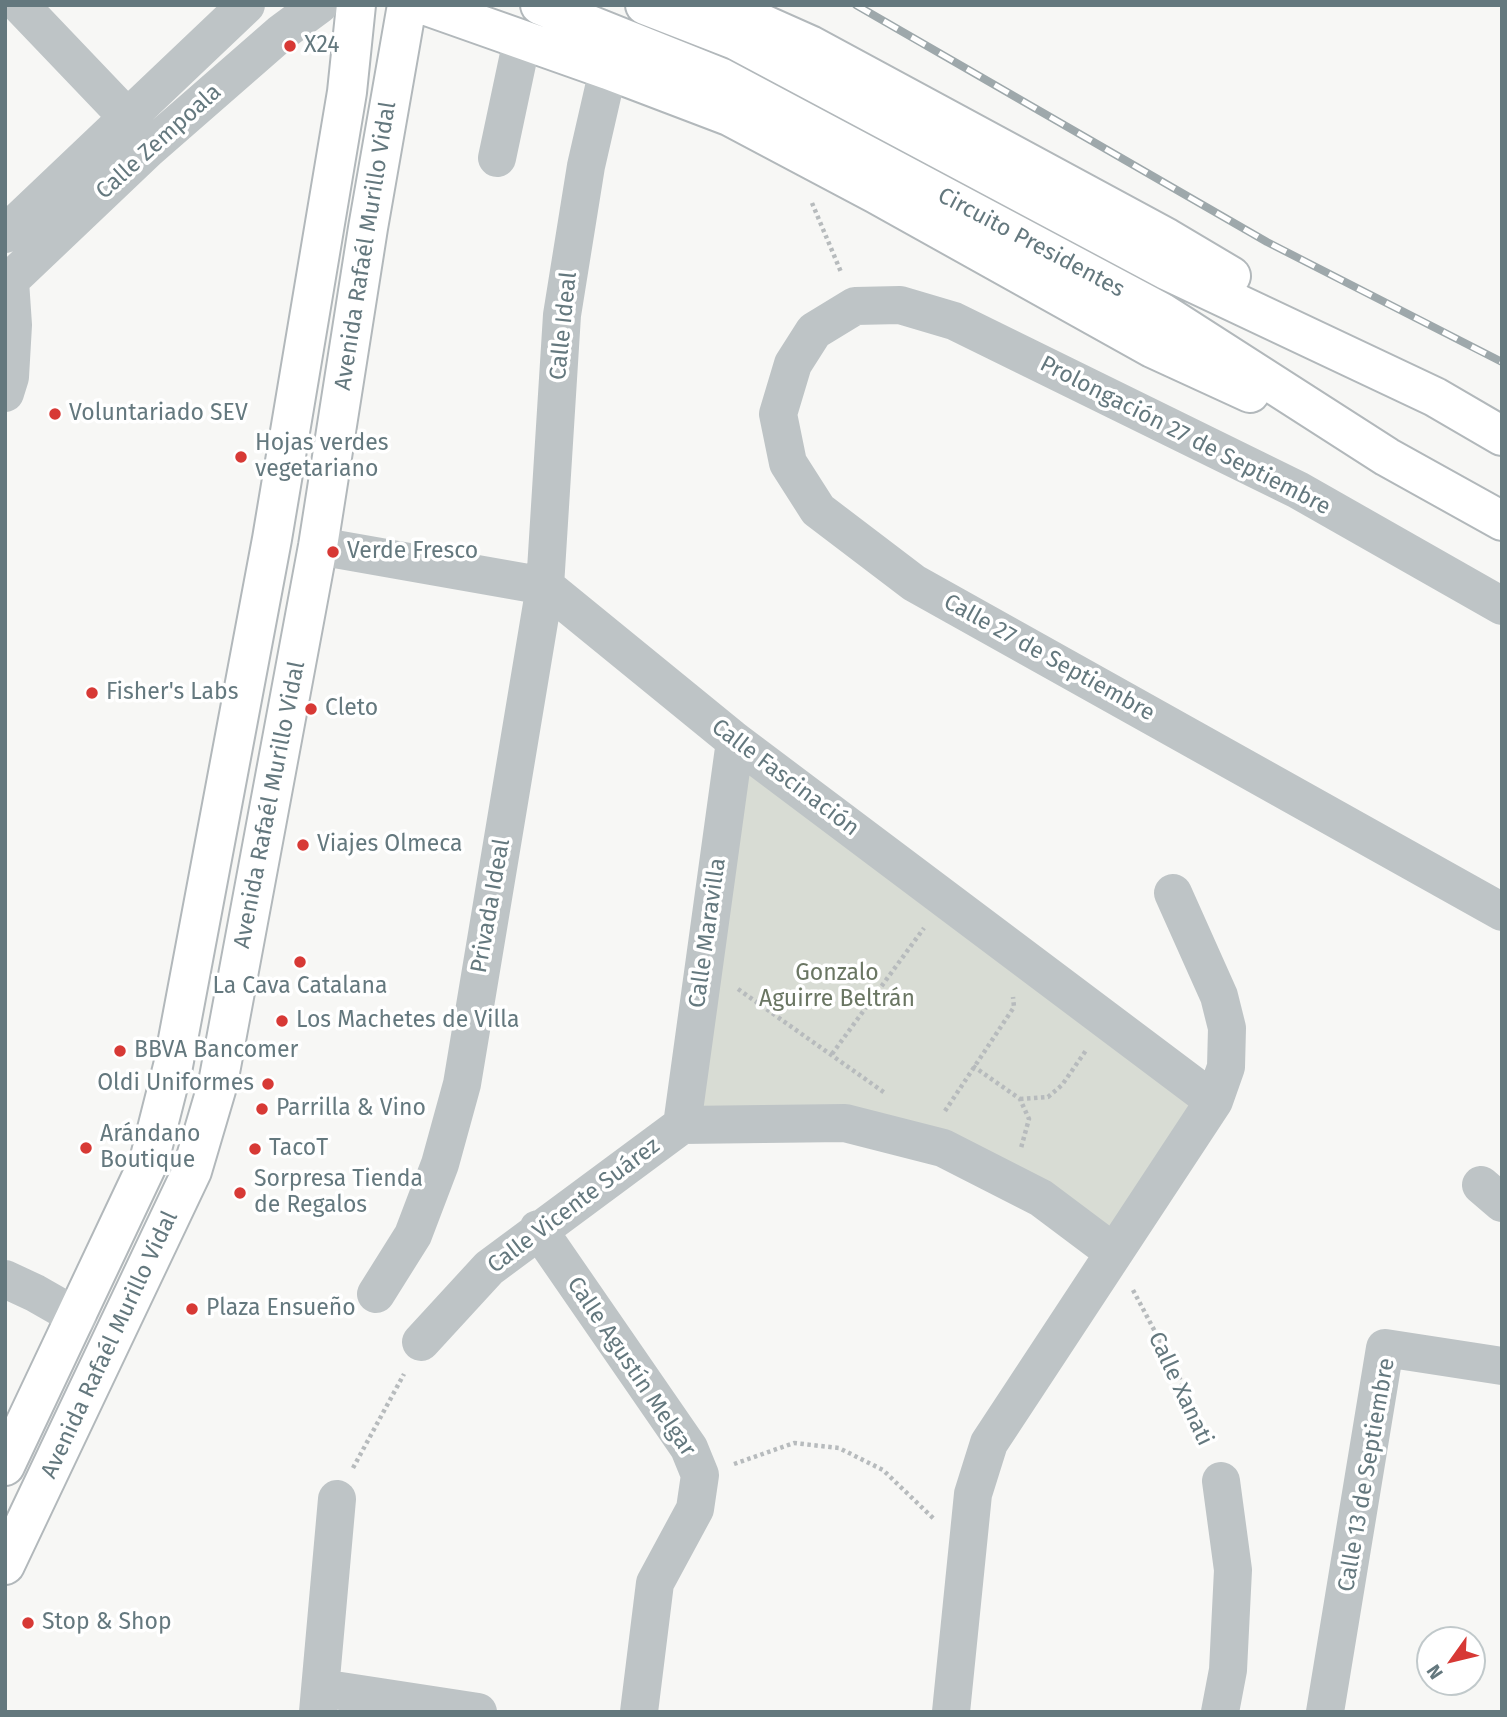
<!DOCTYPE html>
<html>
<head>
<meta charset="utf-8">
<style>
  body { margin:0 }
  #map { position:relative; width:1507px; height:1717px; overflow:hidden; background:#f7f7f5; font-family:"Fira Sans",sans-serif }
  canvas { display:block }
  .frame { position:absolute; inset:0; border:7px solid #64787e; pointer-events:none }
  .north { position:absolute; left:1416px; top:1626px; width:70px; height:70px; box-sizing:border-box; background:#fff; border:2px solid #c1c9cb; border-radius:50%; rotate:236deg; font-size:19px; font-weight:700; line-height:28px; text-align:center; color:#64787e }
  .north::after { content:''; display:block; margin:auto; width:24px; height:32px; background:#d73935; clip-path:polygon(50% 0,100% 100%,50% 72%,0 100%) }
</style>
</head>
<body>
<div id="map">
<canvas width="1507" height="1717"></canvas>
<div class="frame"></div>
<div class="north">N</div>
</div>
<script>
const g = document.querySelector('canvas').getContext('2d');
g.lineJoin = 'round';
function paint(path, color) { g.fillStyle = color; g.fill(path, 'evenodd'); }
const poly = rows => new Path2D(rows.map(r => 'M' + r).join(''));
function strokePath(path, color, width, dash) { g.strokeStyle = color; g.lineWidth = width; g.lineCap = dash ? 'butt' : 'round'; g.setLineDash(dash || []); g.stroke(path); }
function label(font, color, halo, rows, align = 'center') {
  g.font = font + ' "Fira Sans",sans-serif'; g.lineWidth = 7; g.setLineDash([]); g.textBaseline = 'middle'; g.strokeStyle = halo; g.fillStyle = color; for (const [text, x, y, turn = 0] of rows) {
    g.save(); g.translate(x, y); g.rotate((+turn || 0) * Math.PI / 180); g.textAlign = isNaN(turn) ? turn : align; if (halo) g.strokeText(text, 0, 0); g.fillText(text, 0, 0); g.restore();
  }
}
paint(poly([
  [735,741,1214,1101,1113,1252,942,1148,682,1125]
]), '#d8dcd4');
const major = poly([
  [424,5,608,70,729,116,876,194,1152,348,1250,393],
  [540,5,722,78,1161,312,1387,457,1502,521],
  [645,5,735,40,1166,270,1435,397,1502,436],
  [720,5,810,45,1167,238,1231,276],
  [5,1466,149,1161,173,1066,272,539,347,92,356,5],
  [5,1565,192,1171,218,1083,318,546,368,228,407,5]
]);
strokePath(major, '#b2b8bb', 42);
strokePath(poly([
  [812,203,841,272],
  [738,989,885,1093],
  [832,1054,924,928],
  [973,1066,1020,1099,1029,1119,1021,1148],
  [1020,1099,1048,1097,1062,1085,1087,1049],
  [945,1111,1014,1007,1013,997],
  [1133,1290,1180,1379,1207,1447],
  [734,1464,794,1443,839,1448,883,1470,935,1520],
  [353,1468,404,1374]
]), '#b7bbbd', 4.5, [3.5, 3.5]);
strokePath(poly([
  [20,5,127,117],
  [497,158,522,40],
  [5,234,246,5],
  [5,276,10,281,13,325,10,377,5,393],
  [5,285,147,150,281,33,319,5],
  [318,546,545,586,735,741,1214,1101],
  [1502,606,1298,490,954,321,900,305,855,306,814,331,793,364,778,414,788,463,818,510,914,583,1502,912],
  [682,1125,845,1123,943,1148,1041,1198,1113,1252],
  [682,1125,735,741],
  [1481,1185,1502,1203],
  [538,1229,689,1448,700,1475,695,1509,655,1583,639,1712],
  [5,1279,35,1293,77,1317],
  [376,1294,413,1235,440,1164,462,1084,545,586,562,315,586,166,608,70],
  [421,1342,489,1268,682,1125],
  [321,1688,478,1712],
  [318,1712,337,1499],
  [951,1712,973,1494,989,1443,1214,1101,1226,1067,1227,1028,1219,996,1173,893],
  [1220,1712,1228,1670,1233,1570,1221,1481],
  [1325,1712,1385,1348,1502,1366]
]), '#bec4c6', 38);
strokePath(major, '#fff', 38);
const rail = poly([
  [856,5,1267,242,1502,362]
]);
strokePath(rail, '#9ea8ab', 8);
strokePath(rail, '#fff', 5, [16]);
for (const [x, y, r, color] of [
  [290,46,7,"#d73935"],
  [55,414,7,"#d73935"],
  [241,457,7,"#d73935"],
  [333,552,7,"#d73935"],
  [92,693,7,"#d73935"],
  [311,709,7,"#d73935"],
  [303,845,7,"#d73935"],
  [300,962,7,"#d73935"],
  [282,1021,7,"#d73935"],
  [120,1051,7,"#d73935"],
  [268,1084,7,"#d73935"],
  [262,1109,7,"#d73935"],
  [86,1148,7,"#d73935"],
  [255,1149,7,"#d73935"],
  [240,1193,7,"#d73935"],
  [192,1309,7,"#d73935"],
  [28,1623,7,"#d73935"]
]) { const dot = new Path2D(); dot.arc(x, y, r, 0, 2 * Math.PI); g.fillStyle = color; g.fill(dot); strokePath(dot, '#fff', 2.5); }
label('23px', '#64787e', '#fff', [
  ["X24",304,46],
  ["Voluntariado SEV",69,414],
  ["Hojas verdes",255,444],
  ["vegetariano",255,470],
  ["Verde Fresco",347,552],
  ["Fisher's Labs",106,693],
  ["Cleto",325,709],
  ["Viajes Olmeca",317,845],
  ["La Cava Catalana",300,987,"center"],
  ["Los Machetes de Villa",296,1021],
  ["BBVA Bancomer",134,1051],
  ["Oldi Uniformes",254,1084,"right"],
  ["Parrilla & Vino",276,1109],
  ["Arándano",100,1135],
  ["Boutique",100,1161],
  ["TacoT",269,1149],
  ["Sorpresa Tienda",254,1180],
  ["de Regalos",254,1206],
  ["Plaza Ensueño",206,1309],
  ["Stop & Shop",42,1623]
], 'left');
label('23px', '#64787e', '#fff', [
  ["Calle Zempoala",159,142,-42],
  ["Circuito Presidentes",1031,243,28],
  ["Avenida Rafaél Murillo Vidal",366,246,-81],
  ["Calle Ideal",564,326,-84],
  ["Prolongación 27 de Septiembre",1185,436,27],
  ["Calle 27 de Septiembre",1049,658,29],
  ["Calle Fascinación",785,778,37],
  ["Avenida Rafaél Murillo Vidal",270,805,-79],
  ["Privada Ideal",491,906,-80],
  ["Calle Maravilla",708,933,-82],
  ["Calle Vicente Suárez",574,1206,-37],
  ["Avenida Rafaél Murillo Vidal",110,1345,-65],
  ["Calle Agustín Melgar",631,1367,56],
  ["Calle Xanati",1180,1389,65],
  ["Calle 13 de Septiembre",1367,1475,-80]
]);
label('23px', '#6a7663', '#fff', [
  ["Gonzalo",837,974],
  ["Aguirre Beltrán",837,1000]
]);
</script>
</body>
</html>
